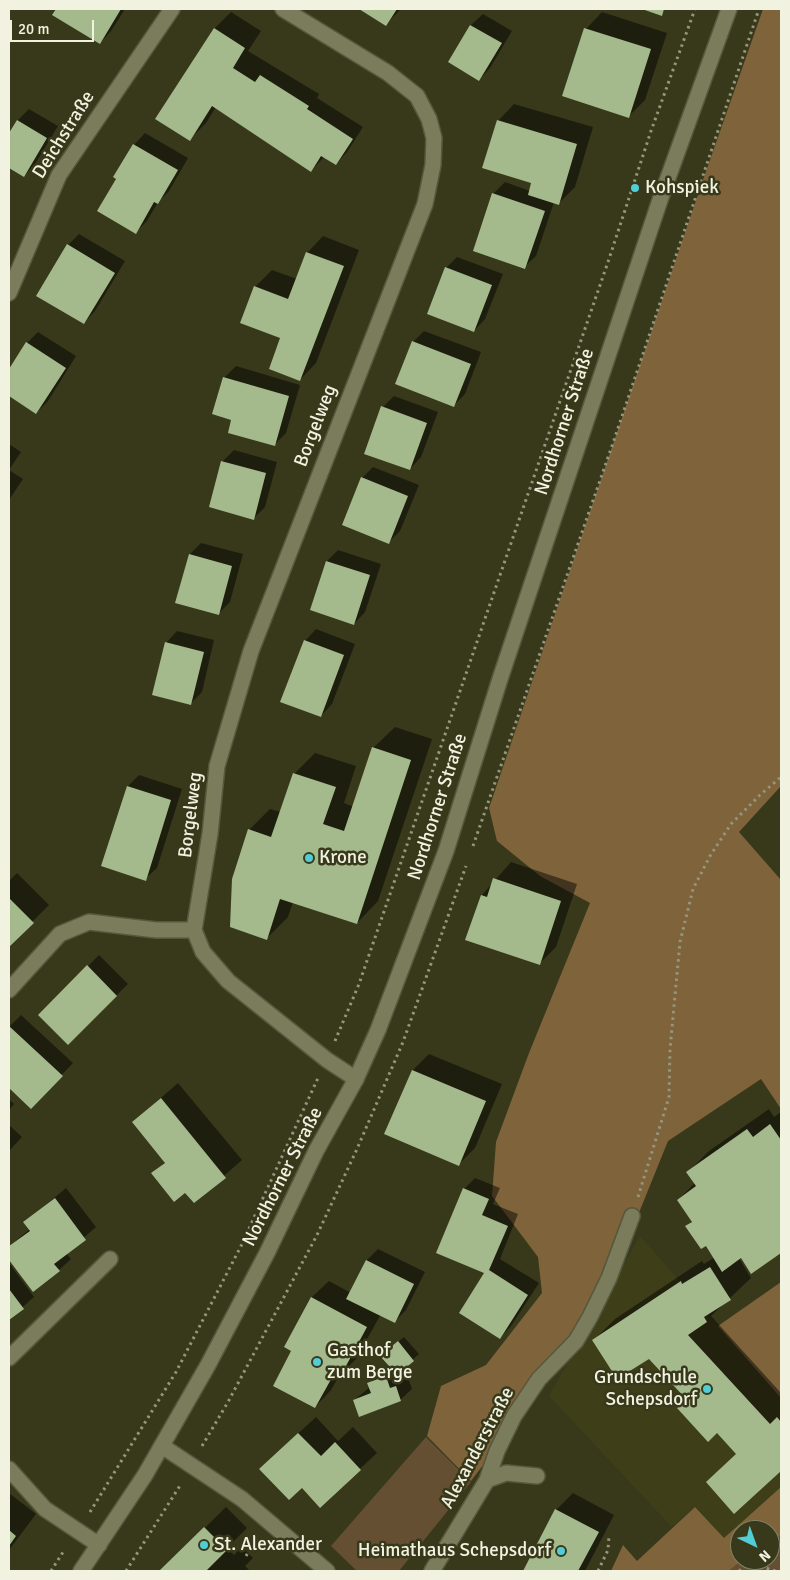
<!DOCTYPE html>
<html>
<head>
<meta charset="utf-8">
<style>
  body { margin:0 }
  #map { position:relative; width:790px; height:1580px; overflow:hidden; background:#38391b; font-family:Signika,sans-serif }
  canvas { display:block }
  .frame { position:absolute; inset:0; border:10px solid #f1f2e0; pointer-events:none }
  .north { position:absolute; left:730px; top:1520px; width:50px; height:50px; box-sizing:border-box; background:#38391b; border:1px solid #82836a; border-radius:50%; rotate:138deg; font-size:14px; font-weight:700; line-height:20px; text-align:center; color:#f1f2e0 }
  .north::after { content:''; display:block; margin:auto; width:18px; height:22px; background:#52ccd5; clip-path:polygon(50% 0,100% 100%,50% 72%,0 100%) }
  .scale { position:absolute; left:10px; top:20px; width:84px; height:22px; box-sizing:border-box; border:2px solid #f1f2e0; border-top:0; padding-left:6px; font-size:15px; line-height:18px; white-space:nowrap; color:#f1f2e0; -webkit-text-stroke:4px #38391b; paint-order:stroke }
</style>
</head>
<body>
<div id="map">
<canvas width="790" height="1580"></canvas>
<div class="frame"></div>
<div class="north">N</div>
<div class="scale">20 m</div>
</div>
<script>
const g = document.querySelector('canvas').getContext('2d');
g.lineJoin = 'round';
function paint(path, color) { g.fillStyle = color; g.fill(path, 'evenodd'); }
const poly = rows => new Path2D(rows.map(r => 'M' + r).join(''));
function strokePath(path, color, width, dash) { g.strokeStyle = color; g.lineWidth = width; g.lineCap = dash ? 'butt' : 'round'; g.setLineDash(dash || []); g.stroke(path); }
function label(font, color, halo, rows, align = 'center') {
  g.font = font + ' Signika,sans-serif'; g.lineWidth = 5; g.setLineDash([]); g.textBaseline = 'middle'; g.strokeStyle = halo; g.fillStyle = color; for (const [text, x, y, turn = 0] of rows) {
    g.save(); g.translate(x, y); g.rotate((+turn || 0) * Math.PI / 180); g.textAlign = isNaN(turn) ? turn : align; if (halo) g.strokeText(text, 0, 0); g.fillText(text, 0, 0); g.restore();
  }
}
paint(poly([
  [640,1236,781,1398,781,1487,724,1538,695,1506,672,1527,549,1396]
]), '#3e3f19');
paint(poly([
  [426,1437,471,1482,399,1571,357,1571,331,1546],
  [781,1536,781,1571,729,1571,742,1560,770,1560,770,1540]
]), '#644f32');
paint(poly([
  [763,9,781,9,781,786,739,832,781,880,781,1109,761,1079,668,1141,632,1230,569,1351,471,1481,427,1436,441,1386,486,1365,542,1293,538,1257,492,1196,496,1142,529,1053,590,903,540,876,497,841,489,808,704,177],
  [781,1282,781,1398,718,1326],
  [781,1487,781,1536,770,1540,770,1530,740,1530,740,1560,742,1560,729,1571,611,1571,623,1545,637,1561,695,1507,724,1538]
]), '#7f633b');
paint(poly([
  [58,9,125,9,111,31,100,43,54,15],
  [361,9,401,9,385,25],
  [231,12,261,31,248,51,319,94,317,98,363,127,347,152,336,164,324,157,311,171,216,107,206,123,190,139,157,118,215,28],
  [602,12,667,33,645,100,629,116,586,29],
  [483,14,512,31,490,68,479,80,450,62,471,25],
  [514,104,593,127,575,187,559,203,554,202,536,256,524,267,493,194,505,182,530,191,533,182,498,121],
  [29,109,58,126,35,164,24,176,9,167,9,135,18,120],
  [145,133,188,158,169,191,158,202,147,221,136,232,118,179,134,145],
  [79,234,125,261,95,311,84,323,68,245],
  [323,236,359,250,316,363,300,380,282,337,255,287,272,270,297,279,307,253],
  [457,257,503,274,485,319,474,331,446,268],
  [424,331,481,352,465,394,454,405,413,342],
  [38,332,76,356,48,401,36,413,9,395,9,371,27,343],
  [236,366,300,385,286,433,274,445,233,419,224,378],
  [394,396,438,412,421,457,410,469,383,407],
  [9,444,21,452,9,470,23,479,9,500],
  [234,450,277,462,265,507,254,518,222,462],
  [373,467,419,485,400,531,389,542,362,478],
  [201,543,243,554,230,602,219,613,190,554],
  [338,550,381,564,365,612,354,624,311,610,327,561],
  [316,629,355,644,332,704,321,716,305,641],
  [177,631,214,640,202,692,191,703,166,643],
  [395,727,432,739,378,901,357,923,293,902,288,917,267,938,249,830,270,809,281,812,294,774,315,753,356,766,344,803,354,807,373,748],
  [139,775,182,789,157,868,145,879,128,786],
  [511,862,577,884,556,947,540,963,482,895],
  [17,873,49,905,9,945,9,881],
  [99,955,128,984,68,1043,40,1015],
  [21,1015,73,1063,31,1107,9,1086,9,1027],
  [429,1054,502,1084,475,1148,459,1164,413,1070],
  [178,1083,242,1160,194,1202,185,1191,153,1174,166,1161,133,1122],
  [9,1099,14,1104,9,1110],
  [769,1109,774,1117,781,1112,781,1251,752,1272,741,1257,739,1258,751,1278,711,1316,781,1393,781,1470,734,1512,737,1453,649,1357,594,1340,615,1319,702,1261,704,1264,715,1257,707,1244,687,1226,693,1220,678,1200,695,1183,688,1172,709,1151],
  [9,1125,22,1137,9,1151],
  [475,1178,500,1188,493,1204,518,1214,500,1259,539,1283,511,1326,500,1338,464,1189],
  [66,1188,96,1227,66,1253,71,1259,59,1270,33,1290,9,1258,9,1246,30,1229,25,1222],
  [378,1249,425,1272,406,1310,395,1321,381,1314,356,1359,339,1376,331,1390,315,1407,293,1350,286,1347,312,1297,329,1281,351,1293,367,1260],
  [9,1263,34,1297,9,1319],
  [404,1337,419,1354,400,1371,402,1377,407,1375,412,1389,400,1400,354,1400,370,1387,369,1384,380,1372,392,1368,388,1350],
  [316,1417,338,1441,353,1427,377,1453,320,1506,278,1452],
  [9,1493,36,1514,9,1550],
  [573,1493,614,1515,585,1571,524,1571,556,1510],
  [226,1507,247,1528,227,1548,234,1555,242,1547,253,1558,245,1566,250,1571,161,1571]
]), '#0007');
paint(poly([
  [56,9,121,9,100,44,52,15],
  [359,9,397,9,386,26],
  [642,9,664,9,662,16],
  [470,25,502,43,479,81,448,62],
  [214,28,245,48,233,68,255,82,260,75,309,106,307,109,353,139,336,165,321,156,311,172,212,106,190,141,155,119],
  [584,28,651,49,629,118,562,96],
  [17,120,47,138,24,177,9,168,9,133],
  [497,120,577,144,559,205,528,195,531,183,482,168],
  [133,144,178,170,158,204,154,202,136,234,97,211,116,179,113,177],
  [492,193,545,211,525,269,473,251],
  [67,244,115,273,84,324,36,296],
  [306,252,344,266,300,381,269,369,280,338,240,323,254,286,288,299],
  [445,267,492,285,474,332,427,314],
  [412,341,471,364,454,407,395,384],
  [26,342,66,368,36,414,9,396,9,369],
  [223,377,289,396,275,446,228,433,231,420,212,414],
  [381,406,427,423,410,470,364,454],
  [221,461,266,473,254,520,209,507],
  [361,477,408,496,389,544,342,525],
  [189,554,232,566,219,615,175,603],
  [326,561,370,575,354,625,310,610],
  [304,640,344,655,321,717,280,702],
  [165,642,204,652,191,705,152,695],
  [372,747,411,760,357,924,280,899,267,940,230,927,232,879,248,829,271,837,293,773,336,787,323,824,344,831],
  [127,786,171,800,146,881,101,866],
  [493,878,561,901,540,965,465,940,481,895,487,897],
  [9,898,34,923,9,947],
  [87,965,117,996,68,1045,38,1015],
  [9,1026,63,1076,31,1109,9,1088],
  [412,1070,486,1101,459,1166,384,1134],
  [161,1098,226,1178,194,1203,185,1193,174,1202,151,1173,165,1163,132,1122],
  [770,1124,781,1140,781,1253,751,1274,741,1258,722,1272,706,1246,701,1249,685,1226,692,1222,677,1200,696,1186,686,1172,747,1129,753,1137],
  [463,1188,489,1199,482,1215,508,1226,489,1270,528,1295,500,1339,459,1313,484,1273,436,1253],
  [55,1198,86,1240,54,1264,60,1271,33,1292,9,1260,9,1246,30,1231,23,1222],
  [366,1260,414,1284,395,1323,346,1299],
  [710,1267,731,1300,704,1317,707,1322,688,1335,770,1424,777,1417,781,1422,781,1471,734,1514,706,1482,736,1454,717,1433,708,1442,677,1408,687,1400,649,1359,617,1379,592,1340,681,1281,682,1284],
  [9,1289,24,1309,9,1320],
  [311,1297,367,1327,340,1377,334,1374,315,1408,273,1386,291,1351,284,1347],
  [398,1341,414,1361,397,1375,380,1356],
  [386,1376,390,1388,396,1386,401,1401,359,1417,353,1400,371,1393,367,1383],
  [298,1433,321,1456,335,1442,361,1470,320,1508,302,1488,289,1500,259,1469],
  [555,1509,599,1532,578,1571,523,1571],
  [204,1527,227,1550,207,1570,209,1571,159,1571],
  [9,1530,16,1536,9,1546]
]), '#a4ba8d');
const service = poly([
  [9,1358,110,1259],
  [487,1480,506,1473,537,1476],
  [432,1571,487,1480,497,1451,514,1416,539,1379,576,1341,590,1317,609,1278,632,1216]
]);
const minor = poly([
  [283,9,388,73,417,96,429,119,434,138,433,165,425,204,251,651,217,766,210,834,194,930,203,952,228,981,327,1060,356,1079],
  [9,293,59,175,172,9],
  [9,990,60,934,89,922,156,930,194,930],
  [162,1446,242,1499,327,1571],
  [9,1469,45,1509,99,1545]
]);
const secondary = poly([
  [81,1571,145,1475,208,1365,267,1253,316,1151,356,1079,378,1030,446,851,500,679,660,200,729,9]
]);
strokePath(service, '#56573c', 18);
strokePath(minor, '#56573c', 18);
strokePath(secondary, '#56573c', 18);
strokePath(poly([
  [473,846,613,443,759,9],
  [335,1041,359,984,608,262,651,131,695,9],
  [638,1197,669,1097,670,1049,680,942,693,889,710,856,731,824,760,795,781,777],
  [202,1446,228,1402,317,1235,357,1149,403,1042,466,866],
  [90,1512,176,1372,241,1246,318,1078],
  [770,1552,781,1547],
  [246,1556,257,1539],
  [748,1563,776,1571],
  [51,1571,65,1549],
  [126,1571,181,1484],
  [598,1571,608,1550,609,1536],
  [739,1571,754,1560]
]), '#95967e', 3, [2.5, 4]);
strokePath(service, '#7a7c5b', 15);
strokePath(minor, '#7a7c5b', 15);
strokePath(secondary, '#7a7c5b', 15);
for (const [x, y, r, color] of [
  [635,188,5,"#52ccd5"],
  [309,858,5,"#52ccd5"],
  [317,1362,5,"#52ccd5"],
  [707,1389,5,"#52ccd5"],
  [204,1545,5,"#52ccd5"],
  [561,1551,5,"#52ccd5"]
]) { const dot = new Path2D(); dot.arc(x, y, r, 0, 2 * Math.PI); g.fillStyle = color; g.fill(dot); strokePath(dot, '#38391b', 2); }
label('19px', '#f1f2e0', '#38391b', [
  ["Deichstraße",64,135,-58],
  ["Nordhorner Straße",565,422,-72],
  ["Borgelweg",316,426,-69],
  ["Nordhorner Straße",438,807,-72],
  ["Borgelweg",191,815,-83],
  ["Nordhorner Straße",283,1177,-63],
  ["Alexanderstraße",478,1448,-62]
]);
label('19px', '#f1f2e0', '#38391b', [
  ["Kohspiek",645,188],
  ["Krone",319,858],
  ["Gasthof",327,1351],
  ["zum Berge",327,1373],
  ["Grundschule",697,1378,"right"],
  ["Schepsdorf",697,1400,"right"],
  ["St. Alexander",214,1545],
  ["Heimathaus Schepsdorf",551,1551,"right"]
], 'left');
</script>
</body>
</html>
